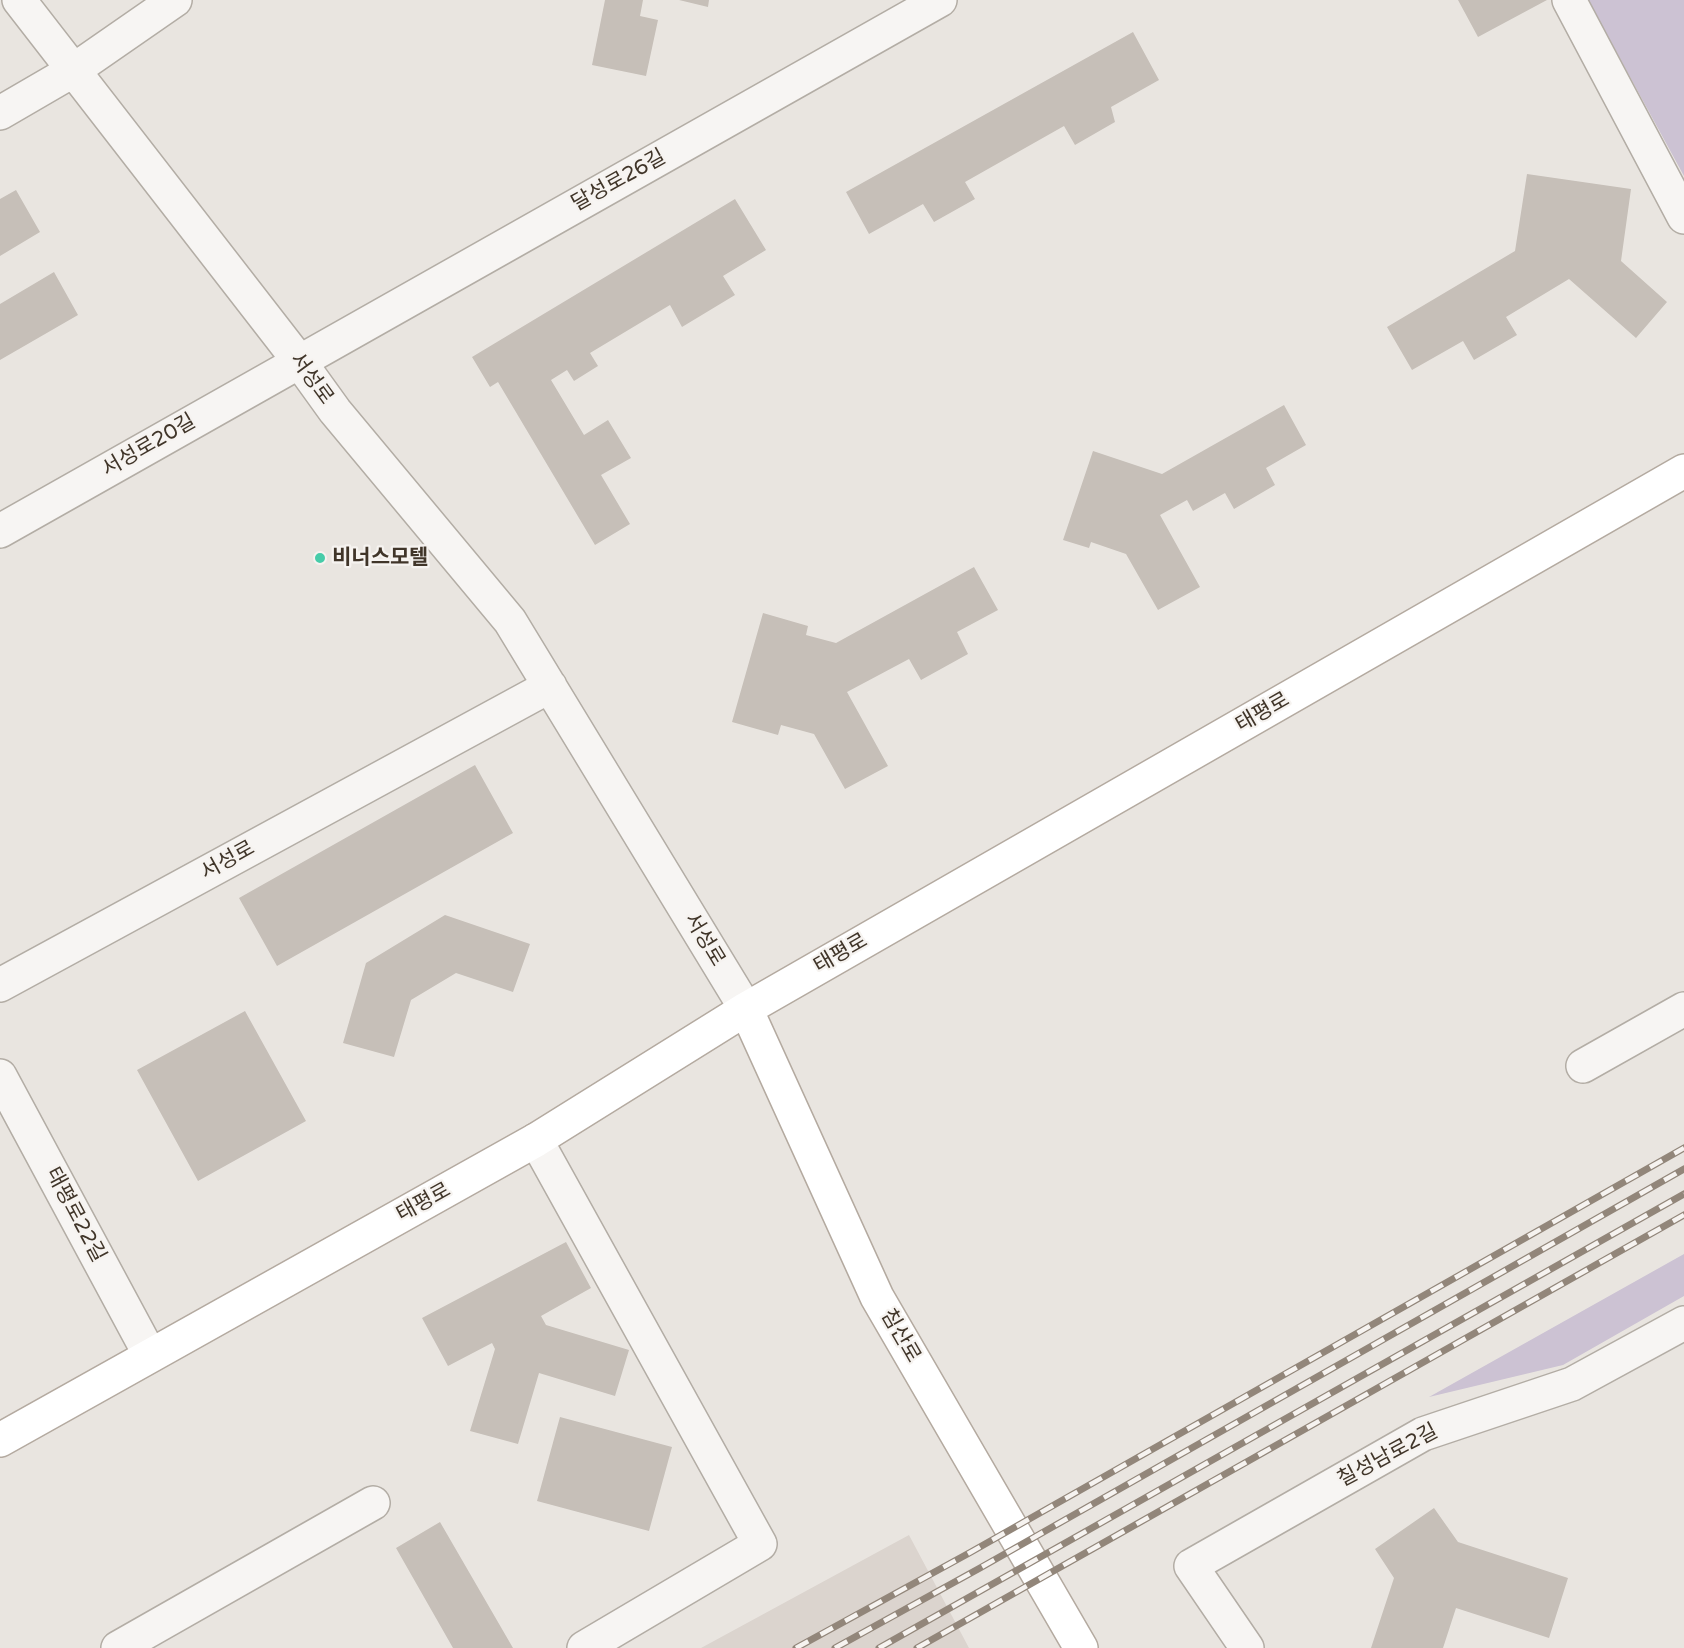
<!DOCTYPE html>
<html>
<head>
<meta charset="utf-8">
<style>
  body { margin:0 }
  canvas { display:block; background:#e9e5e0 }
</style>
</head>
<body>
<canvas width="1684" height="1648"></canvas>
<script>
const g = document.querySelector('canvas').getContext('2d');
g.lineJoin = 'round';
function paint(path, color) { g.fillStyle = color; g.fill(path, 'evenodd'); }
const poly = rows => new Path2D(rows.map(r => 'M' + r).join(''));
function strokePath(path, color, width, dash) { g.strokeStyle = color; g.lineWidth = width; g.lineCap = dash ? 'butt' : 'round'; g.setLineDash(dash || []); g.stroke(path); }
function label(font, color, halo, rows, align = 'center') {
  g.font = font + ' "Varela Round","Noto Sans KR",sans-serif'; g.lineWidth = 4.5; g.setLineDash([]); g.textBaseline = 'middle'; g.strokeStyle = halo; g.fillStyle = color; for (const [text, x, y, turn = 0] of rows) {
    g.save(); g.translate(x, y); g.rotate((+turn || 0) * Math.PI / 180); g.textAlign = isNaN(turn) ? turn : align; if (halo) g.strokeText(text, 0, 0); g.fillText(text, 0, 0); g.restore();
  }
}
paint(poly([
  [909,1535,969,1648,701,1648]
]), '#dbd4ce');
paint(poly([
  [1588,0,1684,0,1684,176],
  [1684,1254,1684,1296,1563,1365,1429,1397]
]), '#ccc2d3');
paint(poly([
  [605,0,643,0,640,16,658,20,646,76,592,65],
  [679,0,709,0,708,7],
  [1458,0,1547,0,1478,37],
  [1133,32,1159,80,1111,107,1115,122,1075,145,1064,126,965,182,975,199,934,222,923,204,869,234,846,192],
  [1527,174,1631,189,1621,261,1667,302,1636,338,1569,279,1506,317,1517,335,1474,360,1463,341,1412,370,1387,327,1515,251],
  [16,190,40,232,0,256,0,199],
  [735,199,766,250,723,276,735,295,682,327,670,305,590,353,598,366,574,381,567,370,551,380,584,435,608,420,631,458,601,475,630,524,595,545,498,382,490,387,472,357],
  [54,272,78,315,0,360,0,304],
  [1284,405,1306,445,1266,468,1275,485,1234,509,1225,493,1193,511,1187,500,1160,515,1200,587,1158,610,1126,554,1091,542,1089,548,1063,540,1093,451,1162,474],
  [974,567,998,610,957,632,968,654,921,680,909,659,847,692,888,766,845,789,814,734,781,725,778,735,732,722,763,613,808,626,806,635,836,643],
  [475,765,513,833,277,966,239,898],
  [445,915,530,944,513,992,456,973,411,1000,394,1057,343,1043,366,963],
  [245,1011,306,1121,198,1181,137,1070],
  [566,1242,591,1288,541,1316,546,1325,629,1350,615,1396,539,1373,518,1444,470,1431,495,1349,492,1343,448,1366,422,1318],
  [560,1417,672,1447,649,1531,537,1501],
  [1434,1508,1458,1542,1568,1578,1549,1638,1456,1608,1443,1648,1371,1648,1394,1578,1375,1549],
  [440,1522,513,1648,453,1648,396,1548]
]), '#c6bfb8');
const minor = poly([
  [19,0,299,361,335,411,510,621,746,1009],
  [1569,0,1684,217],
  [0,113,74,70,175,0],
  [0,531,940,0],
  [0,985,550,686],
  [1583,1066,1684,1009],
  [0,1076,150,1355],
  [536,1140,760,1544,584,1648],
  [118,1648,373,1503],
  [1247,1648,1191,1566,1423,1434,1572,1384,1684,1323]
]);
const major = poly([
  [746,1009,877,1297,1081,1648],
  [0,1440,536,1140,746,1009,1684,471]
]);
strokePath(minor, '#b3ada5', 36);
strokePath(major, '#b4aaa0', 36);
strokePath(minor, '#f7f5f3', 33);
strokePath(major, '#fff', 33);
const rail = poly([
  [796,1648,971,1552,1684,1148],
  [835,1648,980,1568,1684,1169],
  [879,1648,1684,1194],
  [917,1648,1684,1215]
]);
strokePath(rail, '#92867a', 7);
strokePath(rail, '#f6f3f0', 4.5, [14]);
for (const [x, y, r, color] of [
  [320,558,6,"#47cca9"]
]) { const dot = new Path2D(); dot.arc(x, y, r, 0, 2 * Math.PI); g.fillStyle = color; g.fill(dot); strokePath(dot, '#f6f3f0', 2); }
label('21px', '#403529', '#f6f3f0', [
  ["달성로26길",619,181,-29],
  ["서성로",311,379,54],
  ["서성로20길",149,446,-30],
  ["태평로",1263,713,-30],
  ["서성로",228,861,-29],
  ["서성로",704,940,59],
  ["태평로",841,954,-30],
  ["태평로",424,1203,-29],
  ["태평로22길",75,1215,62],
  ["침산로",900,1336,60],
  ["칠성남로2길",1388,1456,-28]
]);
label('bold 21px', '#403529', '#f6f3f0', [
  ["비너스모텔",332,558]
], 'left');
</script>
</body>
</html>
